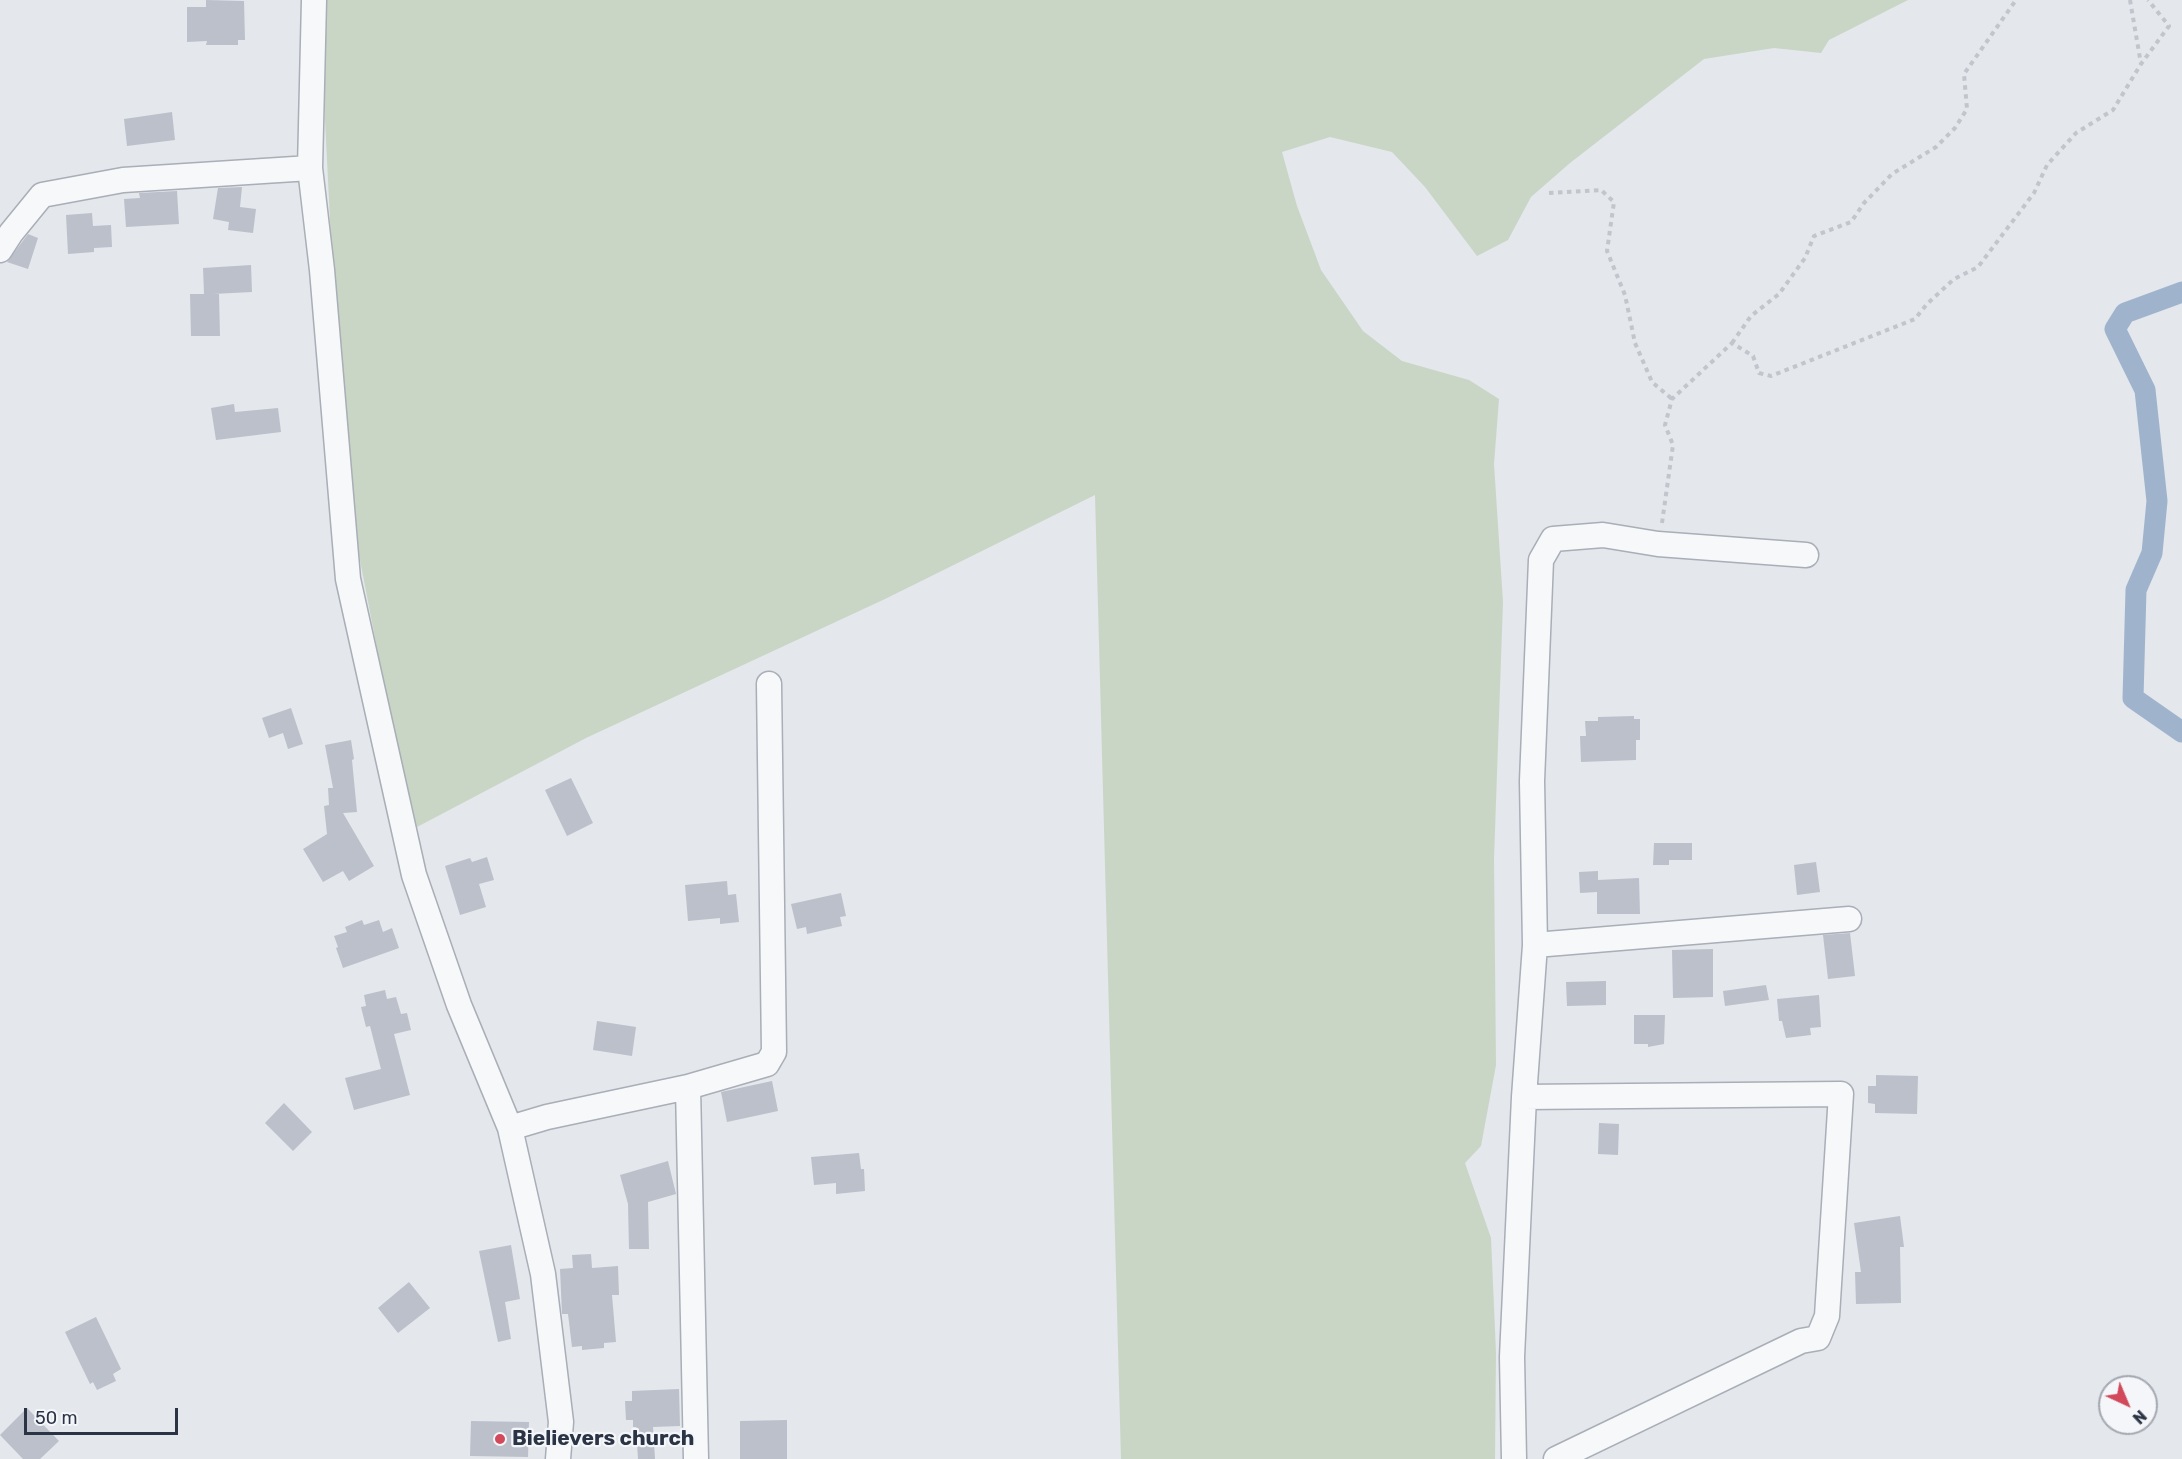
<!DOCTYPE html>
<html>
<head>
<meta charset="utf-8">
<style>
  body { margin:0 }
  #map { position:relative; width:2182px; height:1459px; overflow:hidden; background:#e4e7ec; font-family:Rubik,sans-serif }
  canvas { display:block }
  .north { position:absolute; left:2098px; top:1375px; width:60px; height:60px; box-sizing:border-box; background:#f4f6f9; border:2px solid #a4a8b1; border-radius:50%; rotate:136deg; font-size:16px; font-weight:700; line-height:24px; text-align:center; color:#2b3445 }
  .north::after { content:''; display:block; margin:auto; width:21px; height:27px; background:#d1495b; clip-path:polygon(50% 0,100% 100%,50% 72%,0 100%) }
  .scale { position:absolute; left:24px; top:1408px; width:154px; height:27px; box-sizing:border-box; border:3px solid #2b3445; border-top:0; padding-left:8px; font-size:18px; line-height:21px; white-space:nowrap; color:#2b3445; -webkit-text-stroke:4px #f4f6f9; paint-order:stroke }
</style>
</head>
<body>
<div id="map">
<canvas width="2182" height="1459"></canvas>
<div class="north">N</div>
<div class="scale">50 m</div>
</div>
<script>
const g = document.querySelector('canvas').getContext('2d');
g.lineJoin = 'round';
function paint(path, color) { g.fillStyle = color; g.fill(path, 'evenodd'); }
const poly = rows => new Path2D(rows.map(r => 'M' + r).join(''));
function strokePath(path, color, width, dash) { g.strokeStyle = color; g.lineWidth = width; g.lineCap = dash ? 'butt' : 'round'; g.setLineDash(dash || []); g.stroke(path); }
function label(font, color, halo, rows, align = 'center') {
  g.font = font + ' Rubik,sans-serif'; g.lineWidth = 4.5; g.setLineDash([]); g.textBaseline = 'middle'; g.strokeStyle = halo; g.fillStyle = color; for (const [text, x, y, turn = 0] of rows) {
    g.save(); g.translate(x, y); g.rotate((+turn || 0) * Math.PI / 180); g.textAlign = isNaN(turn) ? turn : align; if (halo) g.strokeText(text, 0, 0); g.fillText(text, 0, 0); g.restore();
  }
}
paint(poly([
  [319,0,1908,0,1829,40,1821,53,1774,48,1704,59,1570,163,1531,197,1508,240,1477,256,1425,187,1392,152,1330,137,1282,152,1297,206,1321,270,1363,331,1402,361,1469,380,1499,399,1494,464,1503,602,1494,859,1496,1065,1481,1146,1465,1163,1491,1238,1496,1353,1495,1459,1121,1459,1095,495,885,599,586,738,417,827,387,700,353,524,331,240]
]), '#c9d6c5');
strokePath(poly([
  [2182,292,2125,313,2115,329,2145,390,2157,501,2152,553,2136,590,2133,698,2182,732]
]), '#9fb4cc', 21);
paint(poly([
  [206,0,244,1,245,40,238,40,238,45,206,45,207,41,187,42,187,7,206,7],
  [172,112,175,140,127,146,124,119],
  [242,187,240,207,256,209,253,233,228,230,229,222,213,219,218,188],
  [177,191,179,224,126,227,124,199,140,198,139,193],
  [92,213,93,226,111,225,112,247,94,248,94,252,68,254,66,215],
  [28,234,38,238,28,269,7,262],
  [251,265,252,292,213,294,219,294,220,336,191,336,190,294,204,294,203,268],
  [234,404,235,412,278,408,281,432,216,440,211,408],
  [291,708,303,744,288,749,283,733,269,738,262,718],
  [1634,716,1634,719,1640,719,1640,740,1636,740,1636,760,1581,762,1580,736,1586,736,1585,721,1598,721,1598,717],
  [351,740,354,759,352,760,357,812,343,813,374,866,349,881,343,871,323,882,303,849,327,834,324,806,329,805,328,788,333,788,325,745],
  [571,778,593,823,567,836,545,790],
  [1654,843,1692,843,1692,860,1669,860,1669,865,1653,865],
  [487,857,494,880,479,884,486,907,460,915,445,866,470,858,472,862],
  [1816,862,1820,892,1797,895,1794,865],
  [1598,871,1598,880,1639,878,1640,914,1597,914,1597,892,1580,893,1579,872],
  [727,881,728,895,736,894,739,922,720,924,720,918,688,921,685,885],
  [841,893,846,916,840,917,842,926,807,934,806,927,797,929,791,904],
  [362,920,364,925,379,920,383,932,392,928,399,948,343,968,336,948,338,947,334,936,347,932,345,927],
  [1850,933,1855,976,1828,979,1823,935],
  [1713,949,1713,997,1673,998,1672,950],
  [1606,981,1606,1005,1567,1006,1566,982],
  [1766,985,1769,1000,1725,1006,1723,991],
  [385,990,387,999,396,997,401,1014,407,1013,411,1030,394,1034,410,1095,354,1110,345,1078,381,1069,370,1026,366,1027,361,1007,366,1006,364,995],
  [1819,995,1821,1027,1810,1028,1811,1035,1786,1038,1782,1021,1779,1021,1777,999],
  [1634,1015,1665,1015,1664,1044,1648,1047,1648,1044,1634,1044],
  [597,1021,636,1027,632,1056,593,1050],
  [1876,1075,1918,1076,1917,1114,1875,1113,1875,1104,1868,1103,1868,1086,1876,1086],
  [772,1081,778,1111,727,1122,721,1092],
  [284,1103,312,1132,293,1151,265,1123],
  [1599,1123,1619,1124,1618,1155,1598,1154],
  [859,1153,861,1169,864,1169,865,1191,836,1194,836,1183,814,1185,811,1157],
  [668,1161,676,1194,648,1202,649,1249,629,1249,628,1204,620,1175],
  [1900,1216,1904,1247,1900,1247,1901,1303,1856,1304,1855,1272,1861,1272,1854,1223],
  [511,1245,520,1299,505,1302,511,1339,498,1342,479,1251],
  [591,1254,592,1268,618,1266,619,1295,612,1295,616,1342,604,1343,604,1348,582,1350,582,1346,572,1347,568,1314,562,1314,560,1269,573,1268,572,1255],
  [409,1282,430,1308,398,1333,378,1308],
  [96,1317,121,1369,113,1374,116,1381,97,1390,93,1382,90,1384,65,1332],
  [679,1389,680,1426,653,1427,655,1459,638,1459,636,1427,633,1427,633,1420,626,1420,625,1401,632,1401,632,1391],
  [27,1408,59,1441,40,1459,23,1459,0,1435],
  [787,1420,787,1459,740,1459,740,1421],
  [471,1421,529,1422,528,1457,470,1456]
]), '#bbc0ca');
const street = poly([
  [314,0,310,168,322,270,348,579,414,875,459,1005,510,1128,543,1274,561,1422,558,1459],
  [0,250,11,233,42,195,123,180,310,168],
  [1535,945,1849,919],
  [688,1087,767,1064,774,1052,769,684],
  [1524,1097,1841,1094,1827,1316,1818,1338,1801,1341,1556,1459],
  [510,1128,547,1117,688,1087,696,1459],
  [1514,1459,1512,1357,1524,1097,1535,945,1532,781,1541,560,1553,539,1603,535,1658,544,1806,555]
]);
strokePath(street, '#a9aeb7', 27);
strokePath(poly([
  [2130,0,2141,64],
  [1549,193,1601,190,1614,202,1607,251,1625,295,1635,343,1652,382,1672,399],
  [1732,343,1751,316,1779,294,1805,258,1814,236,1851,222,1864,203,1892,174,1936,147,1955,128,1967,109,1964,74,2016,0],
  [1662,523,1673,445,1665,425,1672,399,1732,343,1753,356,1759,373,1771,376,1915,319,1927,304,1954,279,1978,267,2034,193,2047,165,2076,133,2113,110,2141,64,2169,26,2148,0]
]), '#c2c5cb', 4, [4.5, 4.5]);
strokePath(street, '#f7f8fa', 24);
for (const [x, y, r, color] of [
  [500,1439,6,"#d1495b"]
]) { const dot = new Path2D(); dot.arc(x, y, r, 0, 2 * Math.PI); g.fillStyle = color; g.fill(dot); strokePath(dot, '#f4f6f9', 2); }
label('bold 21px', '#2b3445', '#f4f6f9', [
  ["Bielievers church",512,1439]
], 'left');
</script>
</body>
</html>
